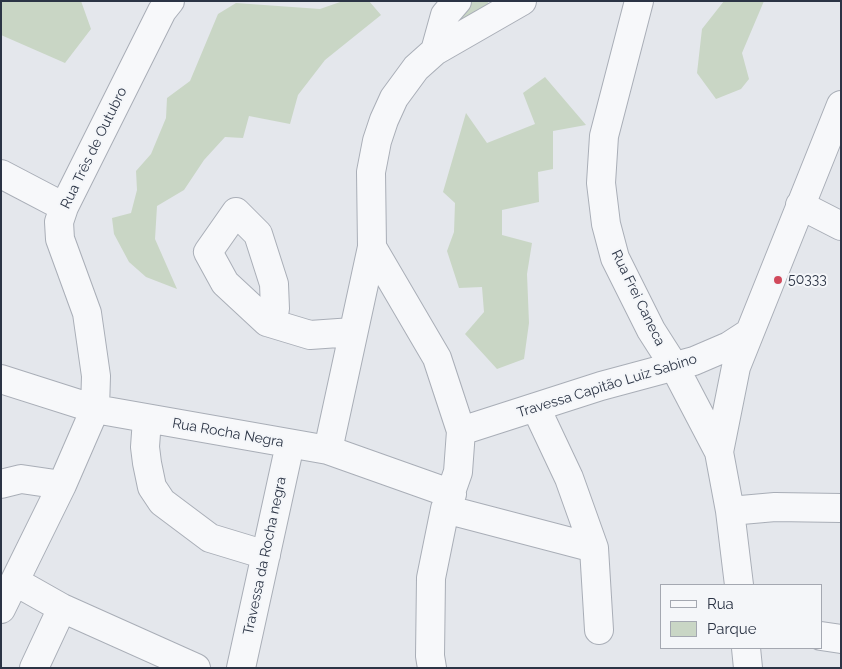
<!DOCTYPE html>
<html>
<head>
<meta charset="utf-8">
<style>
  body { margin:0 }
  #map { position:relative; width:842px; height:669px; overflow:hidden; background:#e4e7ec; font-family:Raleway,sans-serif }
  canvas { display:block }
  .frame { position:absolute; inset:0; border:2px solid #2b3445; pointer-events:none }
  .legend { position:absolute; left:660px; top:584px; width:162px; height:65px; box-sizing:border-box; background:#f4f6f9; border:1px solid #a4a8b1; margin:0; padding:6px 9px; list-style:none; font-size:15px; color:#2b3445 }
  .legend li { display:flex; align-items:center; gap:10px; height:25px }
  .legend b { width:25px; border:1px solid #a4a8b1 }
</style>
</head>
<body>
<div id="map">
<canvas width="842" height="669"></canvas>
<div class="frame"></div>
<ul class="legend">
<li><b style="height:6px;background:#f7f8fa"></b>Rua</li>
<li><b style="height:14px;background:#c9d6c5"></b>Parque</li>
</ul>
</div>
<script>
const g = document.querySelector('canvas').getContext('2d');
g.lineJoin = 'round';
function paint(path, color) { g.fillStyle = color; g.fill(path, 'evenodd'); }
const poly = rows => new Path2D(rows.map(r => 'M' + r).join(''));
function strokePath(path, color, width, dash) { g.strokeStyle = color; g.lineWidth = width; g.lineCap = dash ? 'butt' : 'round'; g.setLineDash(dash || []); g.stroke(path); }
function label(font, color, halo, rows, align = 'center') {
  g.font = font + ' Raleway,sans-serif'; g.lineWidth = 4; g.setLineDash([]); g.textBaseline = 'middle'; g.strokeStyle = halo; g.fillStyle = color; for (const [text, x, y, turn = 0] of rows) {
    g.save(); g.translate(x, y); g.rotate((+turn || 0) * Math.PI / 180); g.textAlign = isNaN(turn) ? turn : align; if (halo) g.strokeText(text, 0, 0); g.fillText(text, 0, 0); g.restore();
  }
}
paint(poly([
  [1,1,81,1,91,29,65,63,1,35],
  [343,1,369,1,381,15,325,60,298,95,290,124,249,116,243,138,225,137,204,160,184,190,157,206,155,239,177,289,146,277,129,262,114,234,112,218,131,213,137,190,136,171,151,154,166,118,167,98,190,81,218,14,236,3,320,9],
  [462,1,487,1,493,11,456,32,454,15],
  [724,1,764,1,742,53,749,79,741,89,716,99,697,73,702,29],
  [545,77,586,125,553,131,553,169,538,172,539,202,502,210,502,235,532,243,527,274,529,323,524,359,497,369,465,334,484,312,482,287,459,288,447,251,454,232,455,203,443,192,466,113,487,143,535,124,523,93]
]), '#c9d6c5');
const minor = poly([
  [639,1,604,136,601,183,606,224,615,258,651,330,674,366,719,452,730,511,739,585],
  [435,51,445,15,457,1],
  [1,174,64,207],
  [800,205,841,226],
  [267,322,275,309,274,284,258,234,236,212,208,252,225,283,267,322,310,335,353,332],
  [1,379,95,409,328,450,452,494],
  [536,408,569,478,594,548,599,630],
  [147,419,145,447,147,463,152,487,162,502,210,538,266,555],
  [461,431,601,386,694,361,729,346,749,333],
  [328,450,372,247],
  [719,452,736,367,841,105],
  [1,484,21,479,62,485],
  [445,509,594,548],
  [730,511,775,507,841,508],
  [16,582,62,608,196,668],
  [1,609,62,485,95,409,96,376,87,313,60,239,59,222,64,207,162,11,170,1],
  [821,636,841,639],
  [746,648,748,668],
  [34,668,62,608],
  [241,668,290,444],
  [432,668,430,656,431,578,445,509,458,472,461,431,437,358,372,247,371,172,377,141,384,120,394,98,416,68,435,51,522,1]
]);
strokePath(minor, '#a9aeb7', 30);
strokePath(minor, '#f7f8fa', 28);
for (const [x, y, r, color] of [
  [778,280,5,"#d1495b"]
]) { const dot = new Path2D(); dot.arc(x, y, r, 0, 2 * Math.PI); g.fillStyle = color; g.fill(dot); strokePath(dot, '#f4f6f9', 2); }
label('14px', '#2b3445', '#f4f6f9', [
  ["Rua Três de Outubro",94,148,-64],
  ["Rua Frei Caneca",638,298,64],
  ["Travessa Capitão Luiz Sabino",607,386,-17],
  ["Rua Rocha Negra",228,433,10],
  ["Travessa da Rocha negra",265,556,-78]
]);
label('14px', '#2b3445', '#f4f6f9', [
  ["50333",788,280]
], 'left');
</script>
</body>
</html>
